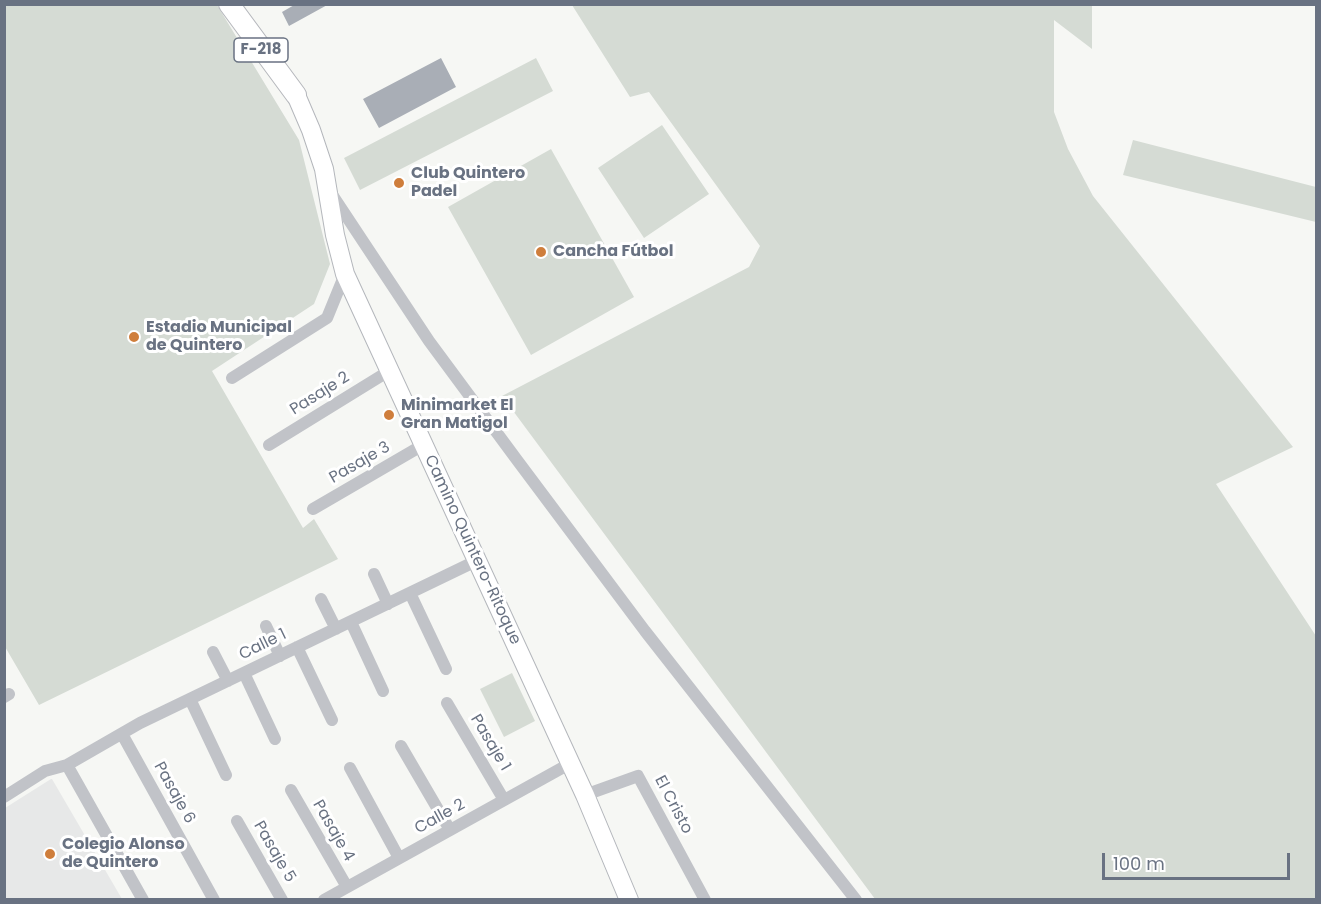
<!DOCTYPE html>
<html>
<head>
<meta charset="utf-8">
<style>
  body { margin:0 }
  #map { position:relative; width:1321px; height:904px; overflow:hidden; background:#f6f7f4; font-family:Poppins,sans-serif }
  canvas { display:block }
  .frame { position:absolute; inset:0; border:6px solid #697282; pointer-events:none }
  .scale { position:absolute; left:1102px; top:853px; width:188px; height:27px; box-sizing:border-box; border:3px solid #697282; border-top:0; padding-left:8px; font-size:18px; line-height:21px; white-space:nowrap; color:#697282; -webkit-text-stroke:4px #fff; paint-order:stroke }
</style>
</head>
<body>
<div id="map">
<canvas width="1321" height="904"></canvas>
<div class="frame"></div>
<div class="scale">100 m</div>
</div>
<script>
const g = document.querySelector('canvas').getContext('2d');
g.lineJoin = 'round';
function paint(path, color) { g.fillStyle = color; g.fill(path, 'evenodd'); }
const poly = rows => new Path2D(rows.map(r => 'M' + r).join(''));
function strokePath(path, color, width, dash) { g.strokeStyle = color; g.lineWidth = width; g.lineCap = dash ? 'butt' : 'round'; g.setLineDash(dash || []); g.stroke(path); }
function label(font, color, halo, rows, align = 'center') {
  g.font = font + ' Poppins,sans-serif'; g.lineWidth = 6; g.setLineDash([]); g.textBaseline = 'middle'; g.strokeStyle = halo; g.fillStyle = color; for (const [text, x, y, turn = 0] of rows) {
    g.save(); g.translate(x, y); g.rotate((+turn || 0) * Math.PI / 180); g.textAlign = isNaN(turn) ? turn : align; if (halo) g.strokeText(text, 0, 0); g.fillText(text, 0, 0); g.restore();
  }
}
paint(poly([
  [51,779,52,779,122,899,5,899,5,808]
]), '#e7e8e8');
paint(poly([
  [4,5,217,5,299,140,330,264,314,304,212,371,303,528,314,519,338,559,39,705,4,645],
  [572,5,1092,5,1092,49,1054,20,1054,112,1068,149,1093,196,1293,447,1216,484,1316,636,1316,899,875,899,502,396,749,267,760,246,649,92,630,97],
  [536,58,553,91,360,190,344,158],
  [662,125,709,194,644,238,598,168],
  [1133,140,1316,187,1316,222,1123,175],
  [551,149,634,297,531,355,448,207],
  [512,673,535,721,504,737,480,689]
]), '#d5dbd4');
paint(poly([
  [296,4,329,4,289,26,282,12],
  [441,58,456,87,379,128,363,99]
]), '#a9aeb6');
const secondary = poly([
  [296,95,311,130,324,169,335,235,345,274,585,795,629,900]
]);
const primary = poly([
  [229,4,296,95]
]);
strokePath(secondary, '#b4b7bc', 20);
strokePath(primary, '#b5b7bc', 22);
strokePath(poly([
  [331,193,429,341,517,460,645,631,856,900],
  [232,378,327,318,345,274],
  [269,445,389,371],
  [313,509,423,445],
  [374,574,388,604],
  [410,593,446,669],
  [321,599,336,629],
  [351,622,383,691],
  [266,626,280,656],
  [297,647,332,720],
  [213,652,228,681],
  [244,673,275,739],
  [4,697,9,694],
  [190,699,226,775],
  [447,703,504,800],
  [122,734,214,900],
  [401,746,450,830],
  [67,765,143,900],
  [350,768,399,858],
  [291,790,347,887],
  [585,795,638,776,705,900],
  [4,797,45,771,67,765,140,723,476,561],
  [237,821,282,900],
  [324,900,571,763]
]), '#c1c3c8', 12);
strokePath(secondary, '#fff', 18);
strokePath(primary, '#fff', 20);
for (const [x, y, r, color] of [
  [399,183,6,"#cf7e3c"],
  [541,252,6,"#cf7e3c"],
  [134,337,6,"#cf7e3c"],
  [389,415,6,"#cf7e3c"],
  [50,854,6,"#cf7e3c"]
]) { const dot = new Path2D(); dot.arc(x, y, r, 0, 2 * Math.PI); g.fillStyle = color; g.fill(dot); strokePath(dot, '#fff', 2); }
for (const [x, y, w] of [
  [261,50,54]
]) { const box = new Path2D(); box.roundRect(x - w / 2, y - 12, w, 24, 4.5); g.fillStyle = '#fff'; g.fill(box); strokePath(box, '#697282', 1.5); }
label('bold 15px', '#697282', null, [
  ["F-218",261,50]
]);
label('bold 16px', '#697282', '#fff', [
  ["Club Quintero",411,174],
  ["Padel",411,192],
  ["Cancha Fútbol",553,252],
  ["Estadio Municipal",146,328],
  ["de Quintero",146,346],
  ["Minimarket El",401,406],
  ["Gran Matigol",401,424],
  ["Colegio Alonso",62,845],
  ["de Quintero",62,863]
], 'left');
label('16px', '#697282', '#fff', [
  ["Pasaje 2",320,394,-32],
  ["Pasaje 3",360,463,-30],
  ["Camino Quintero-Ritoque",472,550,65],
  ["Calle 1",263,645,-26],
  ["Pasaje 1",490,743,59],
  ["Pasaje 6",174,793,61],
  ["El Cristo",673,805,62],
  ["Calle 2",440,817,-29],
  ["Pasaje 4",333,831,60],
  ["Pasaje 5",274,852,60]
]);
</script>
</body>
</html>
